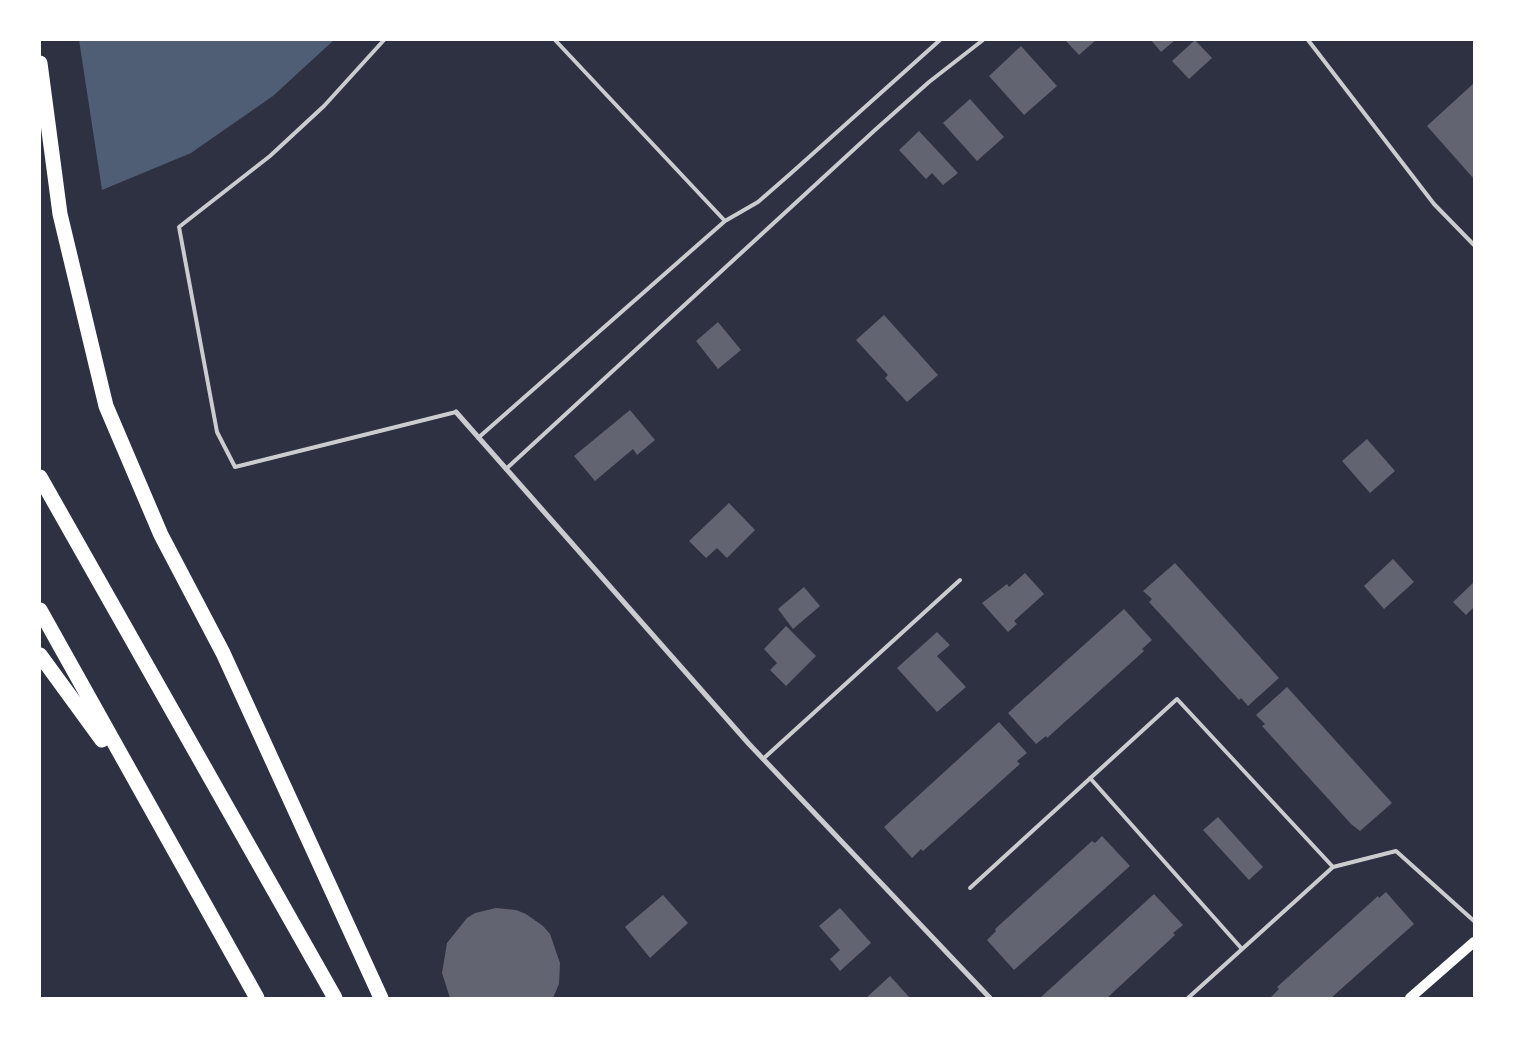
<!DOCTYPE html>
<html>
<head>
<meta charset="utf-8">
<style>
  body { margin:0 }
  #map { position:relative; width:1514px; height:1038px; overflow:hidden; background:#2d3142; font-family:"Archivo Narrow",sans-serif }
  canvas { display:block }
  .frame { position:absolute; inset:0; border:41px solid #fff; pointer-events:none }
</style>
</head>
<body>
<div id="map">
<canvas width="1514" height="1038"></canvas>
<div class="frame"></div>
</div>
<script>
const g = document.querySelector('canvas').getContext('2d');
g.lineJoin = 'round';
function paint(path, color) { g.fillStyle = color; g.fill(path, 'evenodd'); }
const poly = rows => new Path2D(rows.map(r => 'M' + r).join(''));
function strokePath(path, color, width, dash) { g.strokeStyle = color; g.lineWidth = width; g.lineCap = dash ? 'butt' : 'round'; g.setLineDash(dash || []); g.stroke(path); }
paint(poly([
  [79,40,334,40,273,96,191,153,102,190]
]), '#4f5d75');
paint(poly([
  [1065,40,1096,40,1079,55],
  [1151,40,1175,40,1161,52],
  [1195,40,1212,58,1189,79,1172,61],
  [1021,46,1057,86,1024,115,989,76],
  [1474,83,1474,179,1427,126],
  [970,99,1004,137,977,161,943,123],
  [919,131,958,173,943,185,932,173,926,179,899,150],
  [884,315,938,375,907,402,885,378,888,375,856,340],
  [718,322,741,350,718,369,696,341],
  [630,410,655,440,637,455,633,449,595,481,574,456],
  [1367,439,1395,471,1370,493,1342,461],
  [729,503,755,530,727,558,717,548,706,558,689,541],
  [1393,559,1414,582,1384,609,1364,586],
  [1175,563,1279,678,1248,706,1241,698,1239,700,1149,602,1152,599,1143,591],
  [1025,573,1044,594,1014,621,1017,624,1008,632,982,603,1007,584,1009,587],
  [1474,582,1474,607,1466,615,1453,602],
  [804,587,820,606,793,629,778,609],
  [1124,609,1152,640,1142,649,1144,651,1047,738,1046,736,1036,744,1008,713],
  [786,626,816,656,786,686,770,670,777,663,764,649],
  [937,632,950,645,937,656,966,687,937,712,897,668],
  [1287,687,1392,803,1360,831,1351,824,1262,726,1265,724,1256,715],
  [999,722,1027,753,1017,761,1020,764,923,851,921,849,912,858,884,827],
  [1218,817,1263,867,1249,880,1203,830],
  [1102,836,1130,866,1014,970,987,940,996,931,995,929,1092,841,1095,843],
  [1386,892,1414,924,1331,998,1270,998,1279,989,1277,987,1378,896,1379,898],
  [1154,894,1183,925,1173,933,1175,935,1107,998,1040,998],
  [663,895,688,923,650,958,625,927],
  [496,908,516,910,526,914,543,926,550,934,560,963,559,984,553,998,450,998,442,973,447,943,467,918,475,913],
  [840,908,871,943,840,971,830,959,840,950,819,926],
  [890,976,910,998,866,998]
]), '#626471');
strokePath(poly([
  [384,40,324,106,270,156,179,227,217,432,235,467,456,412],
  [1308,40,1434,204,1474,245],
  [725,221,758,202,789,175,940,40],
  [478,438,725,221,555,40],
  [506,469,875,130,929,82,983,40],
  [763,759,960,580],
  [1090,778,1242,949],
  [970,888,1177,699,1333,867],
  [1188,998,1333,867,1396,851,1474,921]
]), '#caccd0', 4);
strokePath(poly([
  [456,412,749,744,990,998]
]), '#caccd0', 5);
strokePath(poly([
  [1410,998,1474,942]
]), '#fff', 10);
strokePath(poly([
  [40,63,60,214,106,406,161,535,223,653,381,998],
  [40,477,335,998],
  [40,610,257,998],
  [40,655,102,740]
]), '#fff', 15);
</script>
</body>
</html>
